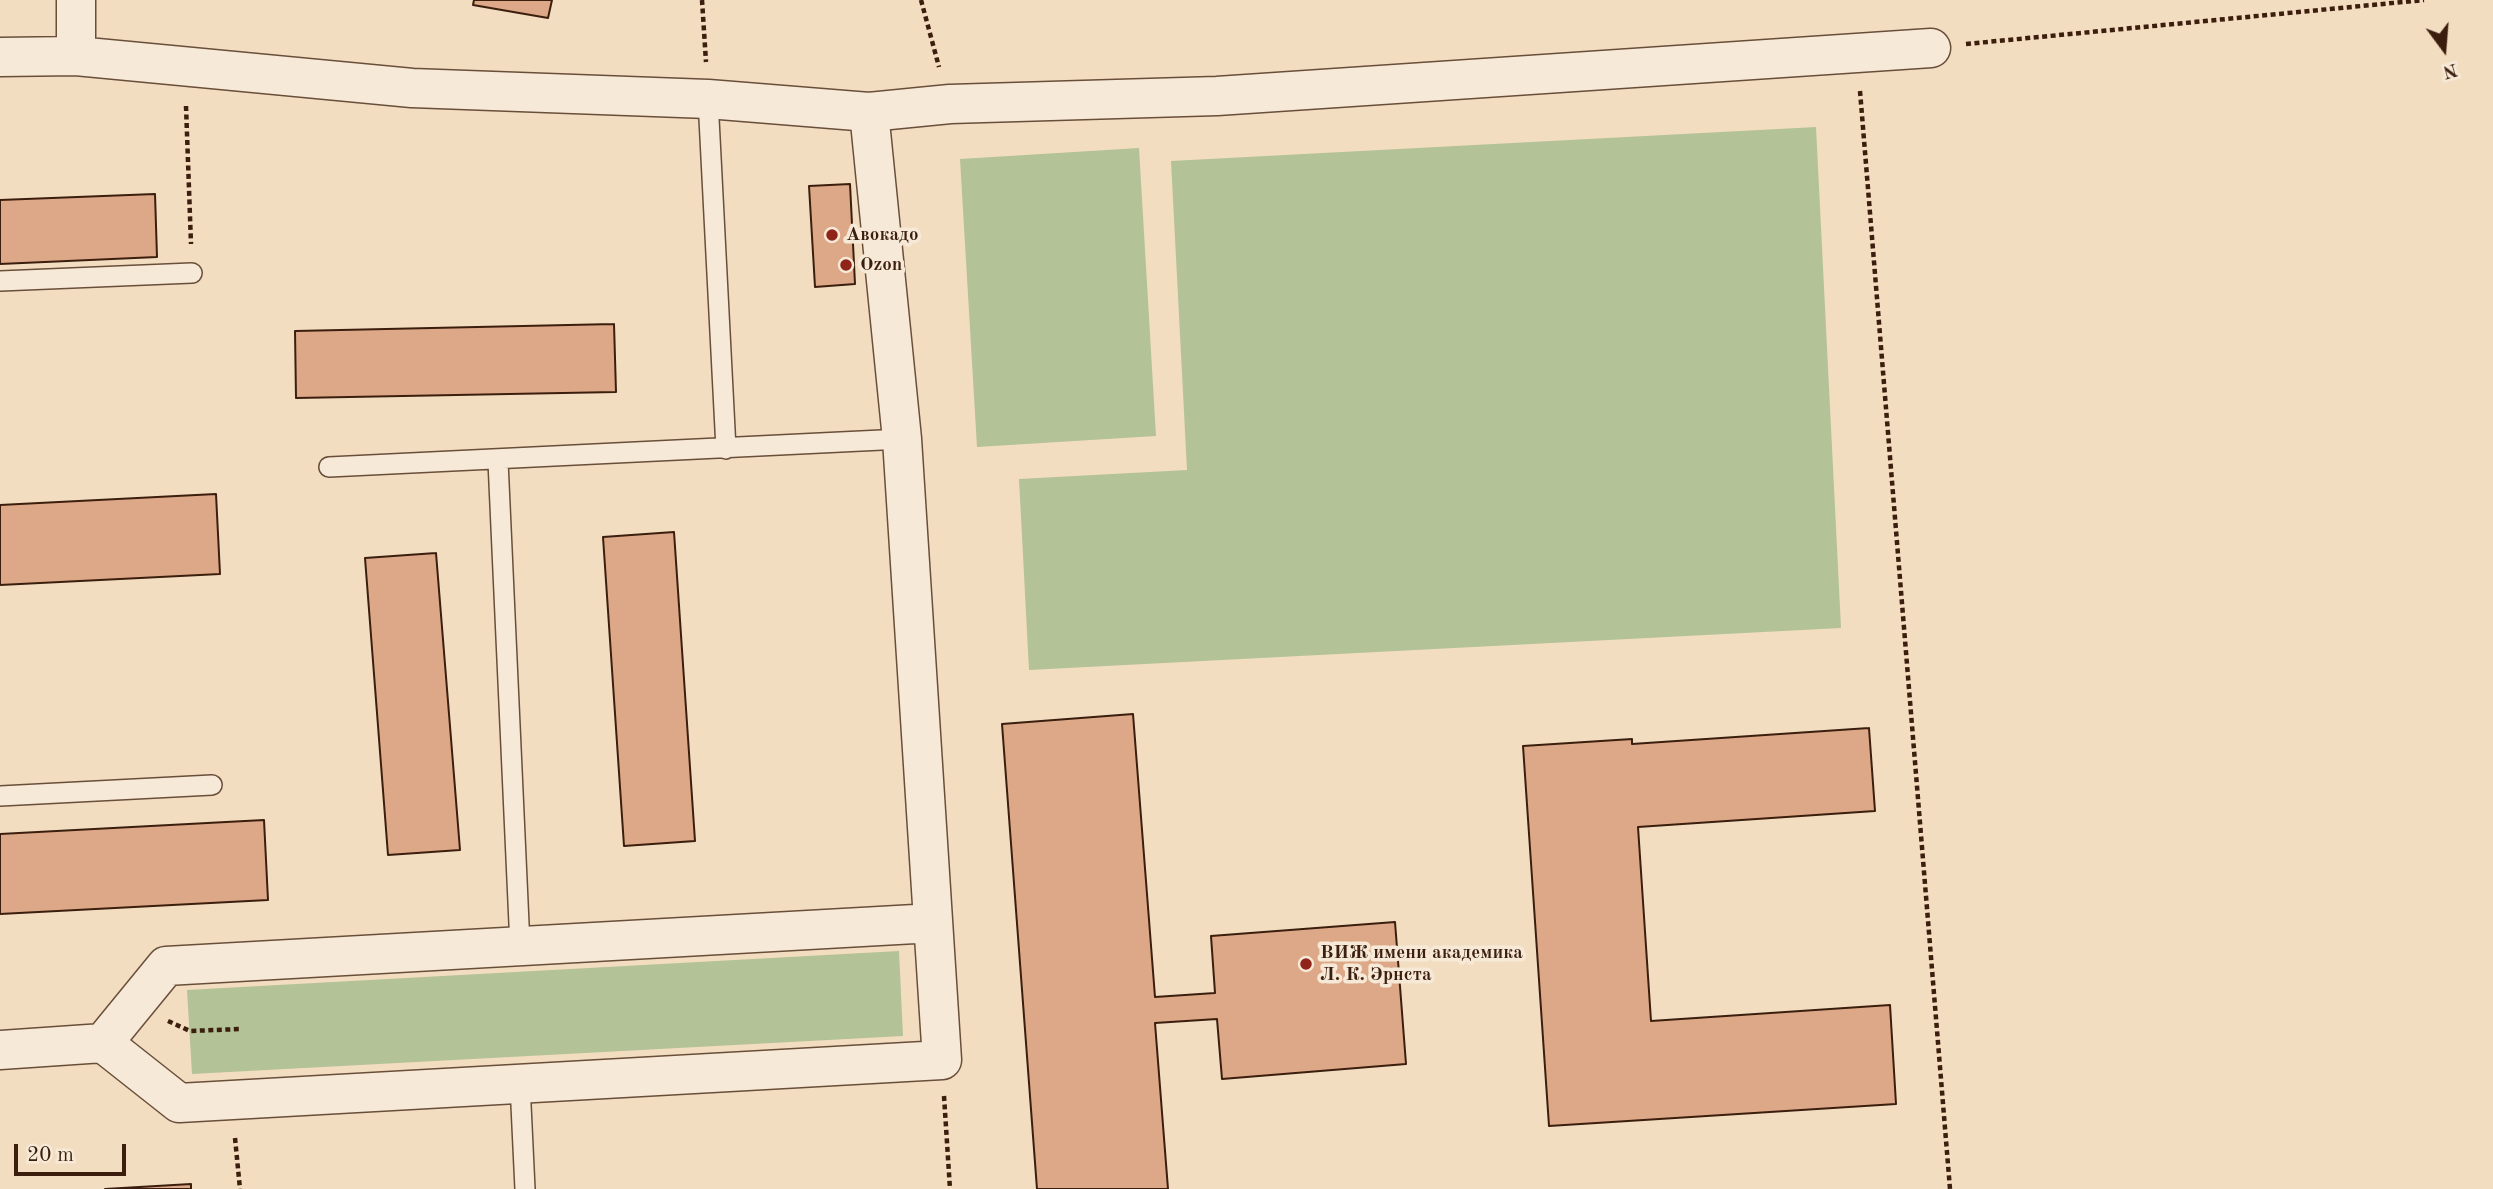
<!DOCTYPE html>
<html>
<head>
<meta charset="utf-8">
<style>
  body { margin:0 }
  #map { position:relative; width:2493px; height:1189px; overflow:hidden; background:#f2ddc1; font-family:"Old Standard TT",serif }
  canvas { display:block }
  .north { position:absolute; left:2409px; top:14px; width:70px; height:70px; -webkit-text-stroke:5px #f7e9d7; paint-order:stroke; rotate:164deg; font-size:19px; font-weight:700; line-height:28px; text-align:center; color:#3b1e0d }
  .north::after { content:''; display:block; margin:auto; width:24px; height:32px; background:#3b1e0d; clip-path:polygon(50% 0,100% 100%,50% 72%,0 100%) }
  .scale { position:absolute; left:14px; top:1144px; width:112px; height:32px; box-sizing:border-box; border:4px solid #3b1e0d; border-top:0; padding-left:9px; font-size:21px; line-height:24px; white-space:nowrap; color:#3b1e0d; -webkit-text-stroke:5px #f7e9d7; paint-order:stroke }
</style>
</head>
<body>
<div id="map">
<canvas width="2493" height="1189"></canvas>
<div class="north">N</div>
<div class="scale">20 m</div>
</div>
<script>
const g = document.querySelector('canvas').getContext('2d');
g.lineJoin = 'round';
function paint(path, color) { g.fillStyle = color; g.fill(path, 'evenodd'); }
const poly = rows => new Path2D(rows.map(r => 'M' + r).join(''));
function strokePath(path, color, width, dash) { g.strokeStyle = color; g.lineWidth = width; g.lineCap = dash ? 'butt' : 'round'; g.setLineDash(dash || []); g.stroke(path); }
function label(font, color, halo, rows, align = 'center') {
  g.font = font + ' "Old Standard TT",serif'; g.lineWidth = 7; g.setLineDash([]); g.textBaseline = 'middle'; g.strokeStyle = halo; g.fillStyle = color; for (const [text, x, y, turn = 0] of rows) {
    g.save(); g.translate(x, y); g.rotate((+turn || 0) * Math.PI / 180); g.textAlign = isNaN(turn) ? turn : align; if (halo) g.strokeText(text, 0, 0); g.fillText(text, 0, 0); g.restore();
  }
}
paint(poly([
  [1816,127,1841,628,1029,670,1019,479,1187,470,1171,161],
  [1139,148,1156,436,977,447,960,159],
  [899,951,903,1036,192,1074,187,990]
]), '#b4c297');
const building = poly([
  [474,0,552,0,548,18,473,5,474,0],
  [850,184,855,284,815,287,809,186,850,184],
  [155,194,157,257,0,264,0,200,155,194],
  [614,324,616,392,296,398,295,331,614,324],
  [216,494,220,574,0,585,0,505,216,494],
  [674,532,695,841,624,846,603,537,674,532],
  [436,553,460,850,388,855,365,558,436,553],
  [1133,714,1155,997,1215,993,1211,936,1395,922,1406,1064,1222,1079,1217,1019,1155,1023,1168,1189,1037,1189,1002,724,1133,714],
  [1869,728,1875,811,1638,827,1651,1021,1890,1005,1896,1104,1549,1126,1523,746,1632,739,1632,744,1869,728],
  [264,820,268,900,0,914,0,834,264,820],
  [191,1184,191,1189,105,1189,191,1184]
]);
paint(building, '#dda887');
strokePath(building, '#3b1e0d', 2);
const lane = poly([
  [708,99,726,449],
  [0,281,192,273],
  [498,461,520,946],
  [329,467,902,439],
  [0,796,212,785],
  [520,1084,525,1189]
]);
const street = poly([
  [76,0,76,56],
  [0,57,76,56,412,88,708,99,869,112,950,104,1217,96,1931,48],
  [869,112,902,439,942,1060,179,1103,103,1043,166,966,933,923],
  [0,1050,103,1043]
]);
strokePath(lane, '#694e3a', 22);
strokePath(street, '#694e3a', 41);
strokePath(poly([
  [702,0,706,62],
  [921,0,939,67],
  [1966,44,2424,0],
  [1860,91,1950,1189],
  [186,106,191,244],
  [168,1021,190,1031,240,1029],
  [944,1096,950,1189],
  [235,1138,240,1189]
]), '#3b1e0d', 4.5, [5, 3.5]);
strokePath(lane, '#f7e9d7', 19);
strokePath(street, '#f7e9d7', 38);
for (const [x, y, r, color] of [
  [832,235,7,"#8f2418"],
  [846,265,7,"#8f2418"],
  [1306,964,7,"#8f2418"]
]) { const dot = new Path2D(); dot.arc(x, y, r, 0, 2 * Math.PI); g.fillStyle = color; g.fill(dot); strokePath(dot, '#f7e9d7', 2.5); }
label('bold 19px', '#3b1e0d', '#f7e9d7', [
  ["Авокадо",846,235],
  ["Ozon",860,265],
  ["ВИЖ имени академика",1320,953],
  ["Л. К. Эрнста",1320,975]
], 'left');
</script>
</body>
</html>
